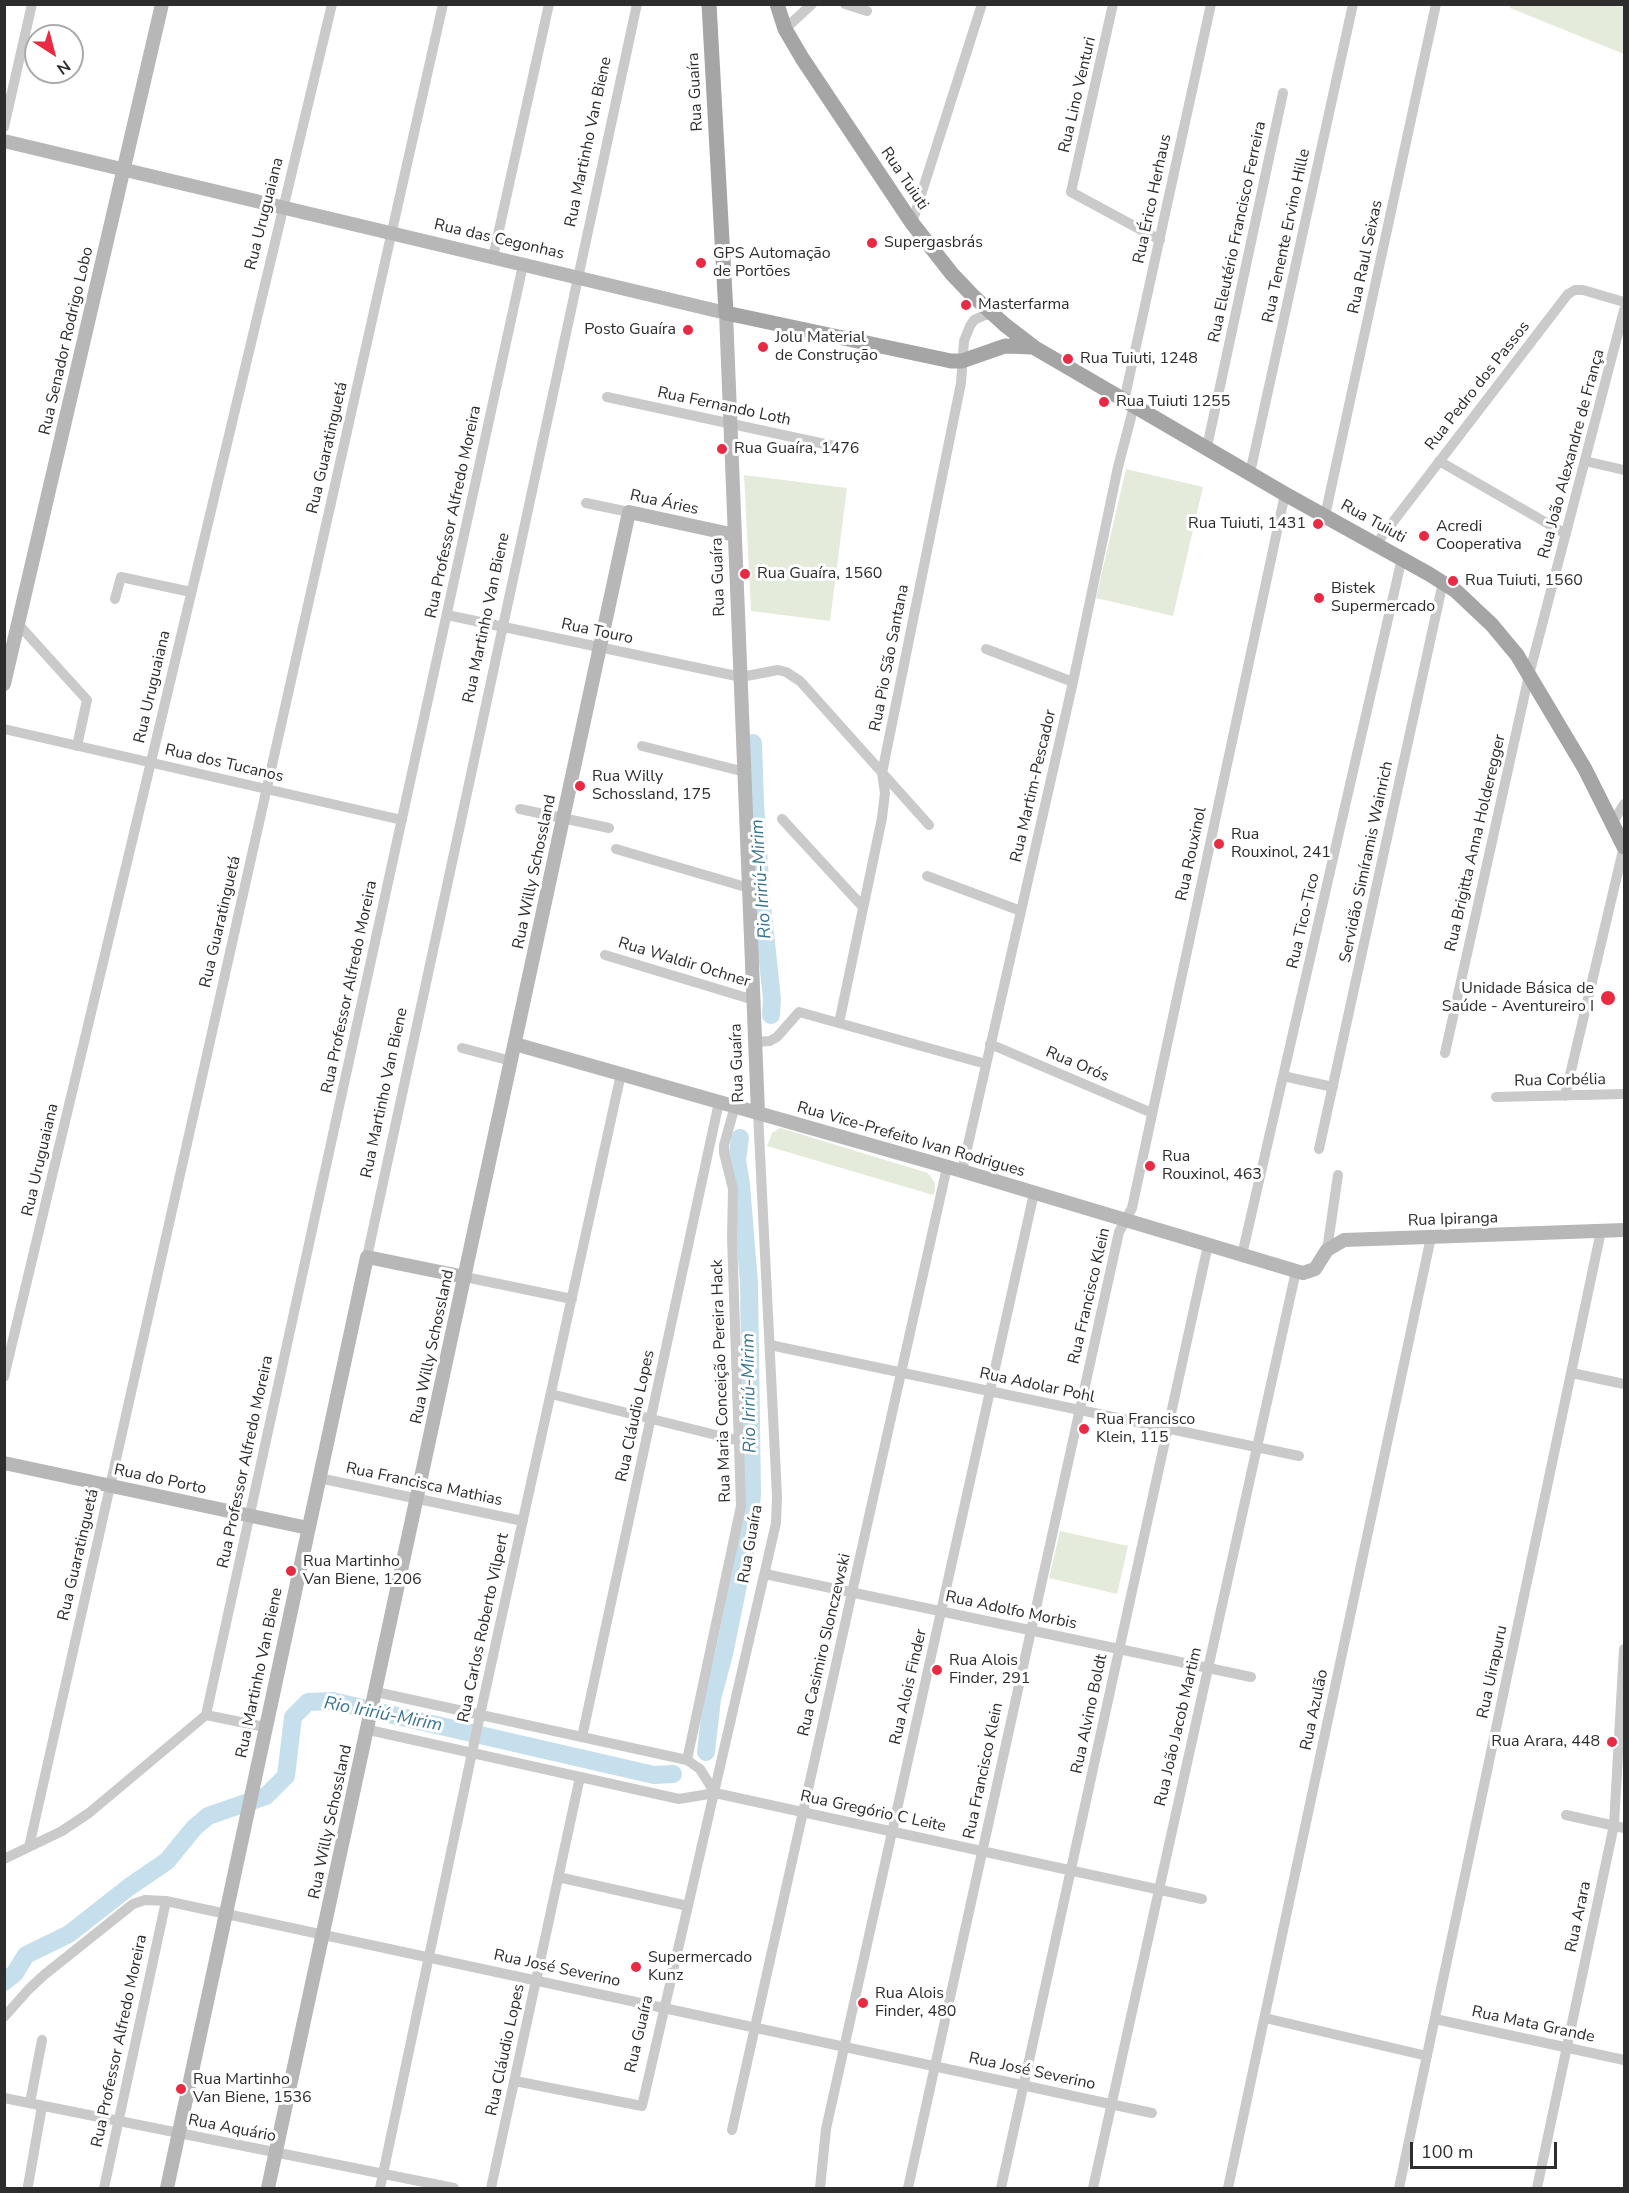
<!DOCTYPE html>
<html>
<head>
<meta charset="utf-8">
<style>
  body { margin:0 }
  #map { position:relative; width:1629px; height:2193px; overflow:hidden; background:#fff; font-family:"Nunito Sans",sans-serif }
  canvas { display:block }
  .frame { position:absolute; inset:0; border:6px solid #2d2d2d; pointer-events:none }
  .north { position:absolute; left:24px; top:24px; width:60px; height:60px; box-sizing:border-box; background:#fff; border:2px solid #ababab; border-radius:50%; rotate:144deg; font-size:16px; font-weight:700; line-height:24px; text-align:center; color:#2d2d2d }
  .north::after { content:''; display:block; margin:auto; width:21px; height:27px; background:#ea2943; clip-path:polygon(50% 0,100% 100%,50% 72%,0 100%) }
  .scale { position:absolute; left:1410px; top:2142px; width:147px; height:27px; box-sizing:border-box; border:3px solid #2d2d2d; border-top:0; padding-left:8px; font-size:18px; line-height:21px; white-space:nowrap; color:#2d2d2d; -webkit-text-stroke:4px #fff; paint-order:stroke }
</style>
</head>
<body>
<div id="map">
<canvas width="1629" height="2193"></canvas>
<div class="frame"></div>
<div class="north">N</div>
<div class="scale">100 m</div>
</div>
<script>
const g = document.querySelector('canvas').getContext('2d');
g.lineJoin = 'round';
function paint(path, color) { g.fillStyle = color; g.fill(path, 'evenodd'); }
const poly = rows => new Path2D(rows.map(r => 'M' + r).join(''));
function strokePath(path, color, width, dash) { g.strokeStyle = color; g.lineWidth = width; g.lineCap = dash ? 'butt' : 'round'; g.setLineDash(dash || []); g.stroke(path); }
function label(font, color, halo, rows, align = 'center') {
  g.font = font + ' "Nunito Sans",sans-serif'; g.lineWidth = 6; g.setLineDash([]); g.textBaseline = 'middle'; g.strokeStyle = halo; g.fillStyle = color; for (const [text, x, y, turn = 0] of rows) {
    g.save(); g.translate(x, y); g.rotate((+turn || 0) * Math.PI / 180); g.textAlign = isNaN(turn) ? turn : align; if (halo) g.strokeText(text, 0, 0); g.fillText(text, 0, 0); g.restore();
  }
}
paint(poly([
  [1510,5,1624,5,1624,54,1510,8],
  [1126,469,1203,487,1173,616,1096,598],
  [744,475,847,488,830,621,751,611],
  [780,1128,928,1173,935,1183,935,1191,933,1195,767,1146,772,1133],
  [1060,1531,1128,1546,1117,1594,1049,1578]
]), '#e4ebda');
strokePath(poly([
  [753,743,755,803,761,896,772,999,771,1015],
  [706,1752,712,1699,724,1654,747,1541,752,1495,749,1283,741,1185,737,1160,740,1138],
  [4,1982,15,1973,26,1955,69,1934,129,1887,167,1861,194,1828,208,1816,266,1796,286,1776,293,1717,308,1702,332,1701,654,1775,673,1774]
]), '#c5dfec', 18);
strokePath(poly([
  [845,4,867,11],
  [1113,4,1071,192,1160,240],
  [785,29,812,4],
  [4,127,32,4],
  [912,223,982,4],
  [493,257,549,4],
  [607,397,834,446],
  [1124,401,1211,4],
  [1207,447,1283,93],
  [1439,461,1566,534],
  [1585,461,1624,470],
  [1250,473,1353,4],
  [586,503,629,512],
  [1325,516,1436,4],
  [1376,544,1568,294,1575,290,1583,290,1624,302],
  [115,599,121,577,191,592],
  [447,615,741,677,778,670,786,672,800,681,929,825],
  [19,625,87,700,77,746],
  [986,649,1073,682],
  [4,729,402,820],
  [642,746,745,772],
  [520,809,609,828],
  [782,819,863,907],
  [1613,822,1624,804],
  [616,849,749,888],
  [927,876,1021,911],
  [605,955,754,1000],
  [839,1023,882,818,885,793,882,773,961,383,964,341,970,326,974,320,985,315,993,315],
  [756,1042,770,1041,777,1037,799,1012,986,1064],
  [990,1044,1152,1113],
  [462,1048,511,1061],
  [1445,1053,1529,675,1624,310],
  [1283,1076,1333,1087],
  [1565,1096,1624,846],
  [1496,1097,1624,1094],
  [1319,1149,1443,582],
  [962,1171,1073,682,1118,467,1134,406],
  [1327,1250,1338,1175],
  [1242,1255,1402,558],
  [367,1257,637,4],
  [465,1277,572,1299],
  [770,1345,1299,1456],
  [1572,1373,1624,1384],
  [4,1377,332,4],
  [551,1394,740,1441],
  [319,1478,523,1521],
  [765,1574,1251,1677],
  [376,1692,687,1760,700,1769,715,1793],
  [206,1715,523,265],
  [369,1730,679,1799,715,1793,1202,1899],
  [582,1737,719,1102],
  [687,1760,741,1506,732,1237,733,1189,724,1153,724,1145,735,1106],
  [1566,1815,1624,1828],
  [29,1847,443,4],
  [4,1859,62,1831,89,1813,206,1715,265,1727],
  [558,1877,688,1906],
  [4,2017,29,1989,44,1975,133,1904,145,1900,166,1901,1152,2113],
  [1265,2018,1427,2056],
  [1435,2019,1624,2060],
  [515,2081,642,2106,776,1523,777,1496,758,1113],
  [4,2098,454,2188],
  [30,2103,42,2040],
  [732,2130,947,1167],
  [28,2186,42,2106],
  [104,2188,166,1901],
  [380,2188,480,1715,621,1074],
  [491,2188,580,1777],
  [820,2188,826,2129,1034,1193],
  [908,2188,1119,1232,1132,1208,1285,494],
  [1001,2188,1208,1245],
  [1093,2188,1296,1271],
  [1228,2188,1431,1237],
  [1399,2188,1601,1231],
  [1537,2188,1614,1825,1624,1649]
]), '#cacaca', 10);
strokePath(poly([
  [4,141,726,313,758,1113],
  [4,684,162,4],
  [515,1044,962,1171,1296,1271,1303,1273,1315,1269,1327,1250,1344,1240,1624,1230],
  [4,1463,308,1528],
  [167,2188,367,1257,465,1277],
  [268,2188,629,512,735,535]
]), '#b7b7b7', 14);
strokePath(poly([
  [709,4,726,313,951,361,962,361,1005,346,1032,347],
  [777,4,785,29,802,58,912,223,952,274,973,296,1005,325,1035,348,1285,494,1429,574,1456,591,1492,625,1517,655,1585,769,1624,847]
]), '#a5a5a5', 15);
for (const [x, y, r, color] of [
  [872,243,6,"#ea2943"],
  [701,263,6,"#ea2943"],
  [966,305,6,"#ea2943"],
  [688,330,6,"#ea2943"],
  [763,347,6,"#ea2943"],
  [1068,359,6,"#ea2943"],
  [1104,402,6,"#ea2943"],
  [722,449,6,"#ea2943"],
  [1318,524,6,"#ea2943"],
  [1424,536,6,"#ea2943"],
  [745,574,6,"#ea2943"],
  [1453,581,6,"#ea2943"],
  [1319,598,6,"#ea2943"],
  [580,786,6,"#ea2943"],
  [1219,844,6,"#ea2943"],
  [1608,998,8,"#ea2943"],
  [1150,1166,6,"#ea2943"],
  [1084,1429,6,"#ea2943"],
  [291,1571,6,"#ea2943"],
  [937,1670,6,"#ea2943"],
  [1612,1742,6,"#ea2943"],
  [636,1967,6,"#ea2943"],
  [863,2003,6,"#ea2943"],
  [181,2089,6,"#ea2943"]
]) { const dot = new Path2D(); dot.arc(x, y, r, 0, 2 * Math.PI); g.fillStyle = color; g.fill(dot); strokePath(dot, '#fff', 2); }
label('16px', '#2d2d2d', '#fff', [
  ["Rua Guaíra",696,92,-93],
  ["Rua Lino Venturi",1078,95,-77],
  ["Rua Martinho Van Biene",589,142,-78],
  ["Rua Tuiuti",904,179,56],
  ["Rua Érico Herhaus",1153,199,-78],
  ["Rua Uruguaiana",265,214,-76],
  ["Rua Eleutério Francisco Ferreira",1238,232,-78],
  ["Rua Tenente Ervino Hille",1287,236,-78],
  ["Rua das Cegonhas",499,240,13],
  ["Rua Raul Seixas",1366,257,-78],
  ["Rua Senador Rodrigo Lobo",67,341,-77],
  ["Rua Pedro dos Passos",1478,386,-52],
  ["Rua Fernando Loth",724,407,12],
  ["Rua Guaratinguetá",328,448,-77],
  ["Rua João Alexandre de França",1572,454,-75],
  ["Rua Áries",664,503,12],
  ["Rua Professor Alfredo Moreira",454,512,-78],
  ["Rua Tuiuti",1373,522,29],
  ["Rua Guaíra",719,577,-92],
  ["Rua Martinho Van Biene",487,618,-78],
  ["Rua Touro",597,632,12],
  ["Rua Pio São Santana",890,658,-79],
  ["Rua Uruguaiana",153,687,-77],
  ["Rua dos Tucanos",224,764,13],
  ["Rua Martim-Pescador",1034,786,-77],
  ["Rua Brigitta Anna Holderegger",1476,843,-77],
  ["Rua Rouxinol",1192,854,-78],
  ["Servidão Simíramis Wainrich",1367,862,-78],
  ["Rua Willy Schossland",535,872,-78],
  ["Rua Tico-Tico",1304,921,-77],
  ["Rua Guaratinguetá",221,922,-77],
  ["Rua Waldir Ochner",684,963,17],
  ["Rua Professor Alfredo Moreira",350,987,-78],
  ["Rua Guaíra",738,1063,-92],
  ["Rua Orós",1077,1065,23],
  ["Rua Corbélia",1560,1081,-1],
  ["Rua Martinho Van Biene",385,1093,-78],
  ["Rua Vice-Prefeito Ivan Rodrigues",911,1140,16],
  ["Rua Uruguaiana",41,1160,-77],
  ["Rua Ipiranga",1453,1220,-2],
  ["Rua Francisco Klein",1090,1296,-77],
  ["Rua Willy Schossland",433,1347,-78],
  ["Rua Maria Conceição Pereira Hack",722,1381,-92],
  ["Rua Adolar Pohl",1037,1386,12],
  ["Rua Cláudio Lopes",636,1416,-78],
  ["Rua Professor Alfredo Moreira",246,1462,-78],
  ["Rua do Porto",160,1480,12],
  ["Rua Francisca Mathias",424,1485,12],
  ["Rua Guaíra",751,1544,-80],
  ["Rua Guaratinguetá",79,1555,-77],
  ["Rua Adolfo Morbis",1011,1611,12],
  ["Rua Carlos Roberto Vilpert",484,1628,-78],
  ["Rua Casimiro Slonczewski",825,1645,-77],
  ["Rua Uirapuru",1493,1672,-78],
  ["Rua Martinho Van Biene",260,1673,-78],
  ["Rua Alois Finder",909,1687,-77],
  ["Rua Azulão",1315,1710,-78],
  ["Rua Alvino Boldt",1090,1714,-78],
  ["Rua João Jacob Martim",1179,1727,-77],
  ["Rua Francisco Klein",984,1771,-78],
  ["Rua Gregório C Leite",873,1812,12],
  ["Rua Willy Schossland",331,1822,-78],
  ["Rua Arara",1579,1917,-78],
  ["Rua José Severino",557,1969,12],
  ["Rua Mata Grande",1533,2025,12],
  ["Rua Guaíra",640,2034,-77],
  ["Rua Professor Alfredo Moreira",120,2041,-78],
  ["Rua Cláudio Lopes",506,2050,-78],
  ["Rua José Severino",1032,2072,12],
  ["Rua Aquário",232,2129,11]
]);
label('16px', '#2d2d2d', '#fff', [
  ["Supergasbrás",884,243],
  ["GPS Automação",713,254],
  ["de Portões",713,272],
  ["Masterfarma",978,305],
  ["Posto Guaíra",676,330,"right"],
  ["Jolu Material",775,338],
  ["de Construção",775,356],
  ["Rua Tuiuti, 1248",1080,359],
  ["Rua Tuiuti 1255",1116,402],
  ["Rua Guaíra, 1476",734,449],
  ["Rua Tuiuti, 1431",1306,524,"right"],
  ["Acredi",1436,527],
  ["Cooperativa",1436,545],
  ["Rua Guaíra, 1560",757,574],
  ["Rua Tuiuti, 1560",1465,581],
  ["Bistek",1331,589],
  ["Supermercado",1331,607],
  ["Rua Willy",592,777],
  ["Schossland, 175",592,795],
  ["Rua",1231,835],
  ["Rouxinol, 241",1231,853],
  ["Unidade Básica de",1594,989,"right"],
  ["Saúde - Aventureiro I",1594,1007,"right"],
  ["Rua",1162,1157],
  ["Rouxinol, 463",1162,1175],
  ["Rua Francisco",1096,1420],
  ["Klein, 115",1096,1438],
  ["Rua Martinho",303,1562],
  ["Van Biene, 1206",303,1580],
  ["Rua Alois",949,1661],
  ["Finder, 291",949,1679],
  ["Rua Arara, 448",1600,1742,"right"],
  ["Supermercado",648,1958],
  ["Kunz",648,1976],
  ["Rua Alois",875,1994],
  ["Finder, 480",875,2012],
  ["Rua Martinho",193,2080],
  ["Van Biene, 1536",193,2098]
], 'left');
label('italic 18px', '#397491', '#fff', [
  ["Rio Iririú-Mirim",762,879,-94],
  ["Rio Iririú-Mirim",750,1393,-91],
  ["Rio Iririú-Mirim",383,1715,11]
]);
</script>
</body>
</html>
